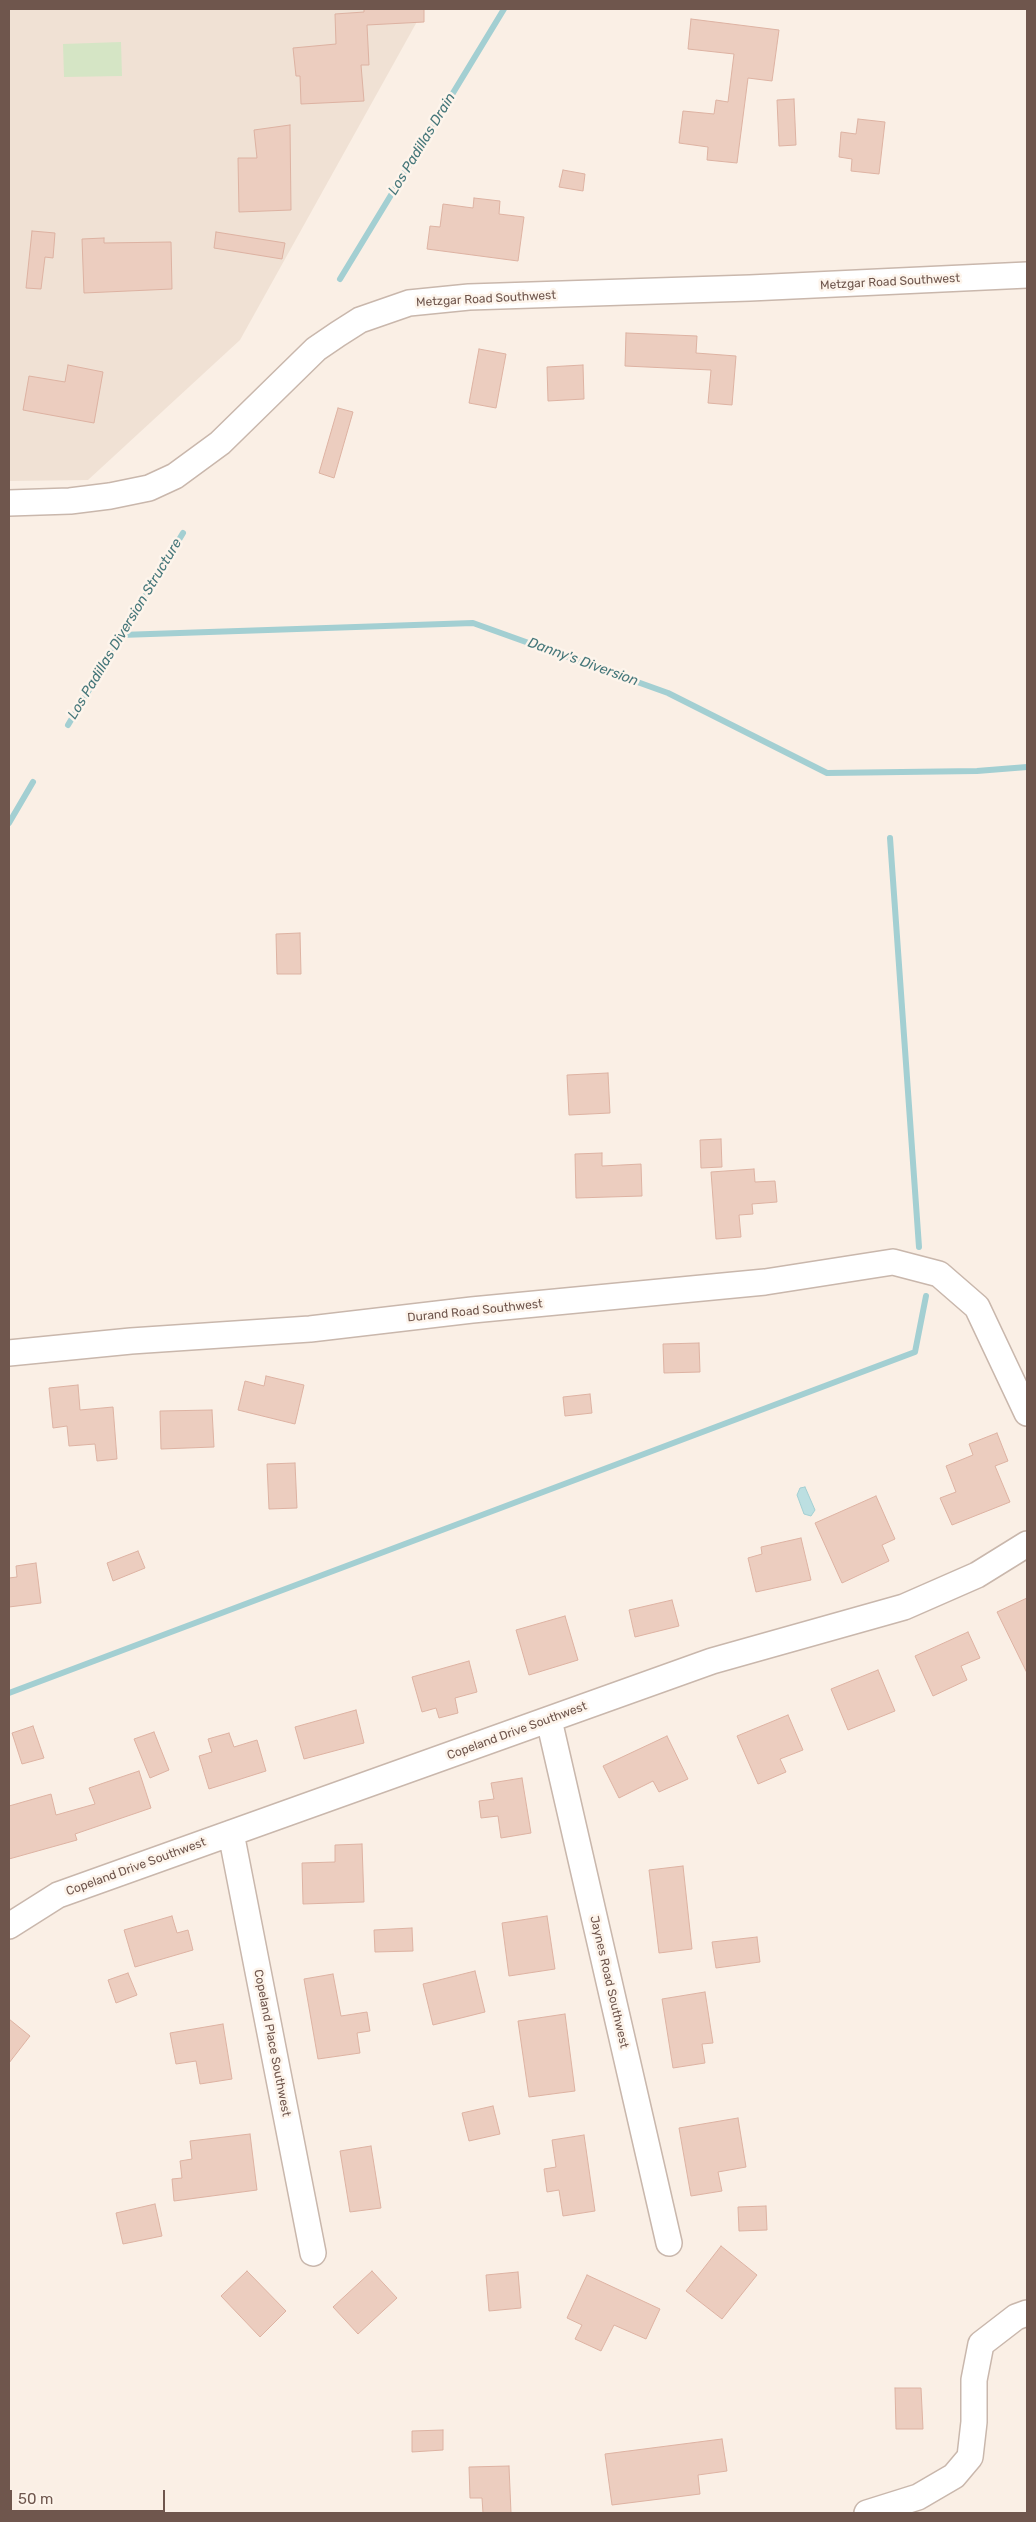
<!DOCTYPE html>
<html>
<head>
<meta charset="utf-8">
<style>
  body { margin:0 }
  #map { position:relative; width:1036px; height:2522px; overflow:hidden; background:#faefe5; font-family:Rubik,sans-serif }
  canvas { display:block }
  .frame { position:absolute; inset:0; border:10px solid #6f564d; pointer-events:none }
  .scale { position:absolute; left:10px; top:2490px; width:155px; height:22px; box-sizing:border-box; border:2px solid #6f564d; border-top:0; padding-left:6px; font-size:15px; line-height:18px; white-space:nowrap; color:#6f564d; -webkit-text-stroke:4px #fdf4eb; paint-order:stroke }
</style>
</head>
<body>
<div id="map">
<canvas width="1036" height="2522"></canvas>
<div class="frame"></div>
<div class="scale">50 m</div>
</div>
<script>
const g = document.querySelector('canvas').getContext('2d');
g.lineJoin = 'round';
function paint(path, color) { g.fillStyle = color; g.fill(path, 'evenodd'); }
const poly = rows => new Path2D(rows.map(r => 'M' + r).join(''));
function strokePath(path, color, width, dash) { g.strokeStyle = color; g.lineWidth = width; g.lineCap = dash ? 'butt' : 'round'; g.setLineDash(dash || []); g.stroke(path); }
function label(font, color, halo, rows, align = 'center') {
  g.font = font + ' Rubik,sans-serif'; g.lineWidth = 5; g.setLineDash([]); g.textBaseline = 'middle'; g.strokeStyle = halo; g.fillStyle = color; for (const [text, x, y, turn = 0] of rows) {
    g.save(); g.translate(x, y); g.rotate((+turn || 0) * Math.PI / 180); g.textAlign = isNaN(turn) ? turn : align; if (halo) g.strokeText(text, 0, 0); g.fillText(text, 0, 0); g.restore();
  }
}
paint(poly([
  [9,9,424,9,240,340,88,480,9,481]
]), '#f0e1d4');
paint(poly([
  [121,42,122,76,64,77,63,44]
]), '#d5e5c5');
const water = poly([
  [805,1487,815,1510,811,1516,804,1514,797,1495,800,1488,805,1487]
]);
paint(water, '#bcdfe1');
strokePath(water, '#a3cfd2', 1);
strokePath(poly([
  [340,279,504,9],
  [121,635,473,623,668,693,827,773,977,771,1027,767],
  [68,725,183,533],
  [9,823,33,782],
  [890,838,919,1247],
  [9,1693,915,1352,926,1296]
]), '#a3cfd2', 6);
const building = poly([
  [364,9,424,9,424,22,367,25,369,65,361,65,364,101,301,104,300,76,296,76,293,48,336,44,335,14,364,12,364,9],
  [691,19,779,30,772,81,748,78,737,163,707,160,708,147,679,143,683,111,714,114,716,100,728,102,734,54,688,49,691,19],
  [794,99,796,145,779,146,777,100,794,99],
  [858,119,885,122,879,174,851,171,852,159,839,157,841,132,856,134,858,119],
  [290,125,291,210,239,212,238,158,257,158,254,130,290,125],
  [563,170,585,174,583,191,559,187,563,170],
  [474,198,500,201,499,214,524,217,518,261,427,249,430,226,440,227,443,204,473,208,474,198],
  [32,231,55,233,53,258,45,257,41,289,26,288,32,231],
  [216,232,285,243,282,259,214,248,216,232],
  [104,238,104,243,171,242,172,289,84,293,82,239,104,238],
  [626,333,697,336,696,353,736,356,732,405,708,403,711,370,625,366,626,333],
  [479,349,506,354,496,408,469,403,479,349],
  [68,365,103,372,94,423,23,410,29,376,65,382,68,365],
  [583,365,584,399,548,401,547,367,583,365],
  [338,408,353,412,334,478,319,473,338,408],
  [300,933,301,974,277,974,276,934,300,933],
  [608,1073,610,1113,569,1115,567,1075,608,1073],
  [721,1139,722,1167,701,1168,700,1140,721,1139],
  [602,1153,602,1166,641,1164,642,1196,576,1198,575,1154,602,1153],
  [754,1169,755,1182,775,1181,777,1202,752,1204,753,1214,739,1215,741,1237,716,1239,711,1172,754,1169],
  [699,1343,700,1372,664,1373,663,1344,699,1343],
  [266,1376,304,1385,295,1424,238,1410,245,1381,264,1386,266,1376],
  [78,1385,80,1410,113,1407,117,1459,97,1461,95,1444,69,1446,67,1426,53,1428,49,1388,78,1385],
  [590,1394,592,1413,565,1416,563,1397,590,1394],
  [212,1410,214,1447,161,1449,160,1411,212,1410],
  [997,1433,1008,1461,995,1466,1010,1502,952,1525,940,1498,956,1492,946,1466,973,1455,969,1444,997,1433],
  [295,1463,297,1508,269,1509,267,1464,295,1463],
  [876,1496,895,1539,882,1545,889,1561,842,1583,815,1523,876,1496],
  [801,1538,811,1580,756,1592,748,1558,762,1554,761,1547,801,1538],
  [138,1551,145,1568,113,1581,107,1563,138,1551],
  [36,1563,41,1603,9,1607,9,1578,17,1577,16,1566,36,1563],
  [1027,1598,1027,1673,997,1612,1027,1598],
  [672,1600,679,1626,635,1637,629,1610,672,1600],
  [565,1616,578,1660,529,1675,516,1630,565,1616],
  [968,1632,980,1658,961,1666,967,1680,933,1696,915,1656,968,1632],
  [469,1661,477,1692,455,1698,458,1713,439,1718,436,1708,422,1712,412,1677,469,1661],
  [878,1670,895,1711,848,1730,831,1689,878,1670],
  [356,1710,364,1743,304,1759,295,1727,356,1710],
  [788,1715,803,1750,780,1759,786,1772,758,1784,737,1736,788,1715],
  [33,1726,44,1758,22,1764,12,1733,33,1726],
  [154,1732,169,1770,150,1778,134,1739,154,1732],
  [229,1733,234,1747,257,1740,266,1771,209,1789,199,1756,212,1752,208,1739,229,1733],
  [667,1736,688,1779,659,1792,653,1781,619,1798,603,1766,667,1736],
  [139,1771,151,1808,75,1834,77,1840,9,1859,9,1806,51,1794,56,1815,95,1804,89,1788,139,1771],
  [522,1778,531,1833,501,1838,498,1816,481,1818,479,1801,494,1799,491,1783,522,1778],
  [362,1844,364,1902,303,1904,302,1863,335,1862,335,1845,362,1844],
  [683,1866,692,1949,659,1953,649,1870,683,1866],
  [172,1916,177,1933,188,1930,193,1950,135,1967,124,1930,172,1916],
  [547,1916,555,1969,509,1976,502,1923,547,1916],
  [412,1928,413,1951,375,1952,374,1930,412,1928],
  [757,1937,760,1962,716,1968,712,1942,757,1937],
  [475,1971,485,2012,433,2025,423,1984,475,1971],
  [128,1973,137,1995,116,2003,108,1980,128,1973],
  [333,1974,341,2016,367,2012,370,2031,357,2033,360,2053,318,2059,304,1979,333,1974],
  [705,1992,713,2043,702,2044,705,2063,673,2068,662,1999,705,1992],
  [565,2014,575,2091,529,2097,518,2021,565,2014],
  [9,2019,30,2036,9,2063,9,2019],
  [223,2024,232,2079,200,2084,196,2061,176,2064,170,2033,223,2024],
  [493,2106,500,2134,469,2141,462,2113,493,2106],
  [738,2118,746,2167,718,2172,722,2191,691,2196,679,2128,738,2118],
  [250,2134,257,2190,174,2201,172,2179,182,2178,180,2161,192,2159,190,2141,250,2134],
  [584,2135,595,2211,563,2216,559,2190,547,2192,544,2169,556,2167,552,2140,584,2135],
  [371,2146,381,2208,350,2212,340,2151,371,2146],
  [155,2204,162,2236,123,2244,116,2213,155,2204],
  [766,2206,767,2230,739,2231,738,2207,766,2206],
  [721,2246,757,2275,722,2319,686,2291,721,2246],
  [247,2271,286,2311,260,2337,221,2296,247,2271],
  [372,2271,397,2298,358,2334,333,2307,372,2271],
  [518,2272,521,2308,489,2311,486,2275,518,2272],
  [587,2275,660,2309,646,2339,614,2325,601,2351,575,2339,582,2325,567,2318,587,2275],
  [895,2388,921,2388,923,2429,896,2429,895,2388],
  [443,2430,443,2450,412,2452,412,2431,443,2430],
  [722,2439,727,2471,698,2475,700,2494,612,2505,605,2454,722,2439],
  [509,2466,511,2513,483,2513,482,2498,470,2498,469,2467,509,2466]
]);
paint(building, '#eccdbf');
strokePath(building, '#ddb2a2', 1);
const minor = poly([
  [9,503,70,501,110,496,149,488,175,476,220,443,316,349,338,334,360,320,409,303,469,297,750,288,1027,275],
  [9,1353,131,1341,310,1329,472,1310,765,1282,893,1262,939,1274,977,1307,1027,1413],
  [549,1720,669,2243],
  [231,1833,313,2253],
  [9,1926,58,1895,712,1661,904,1607,977,1575,1027,1544],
  [867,2513,918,2497,954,2476,970,2457,974,2422,974,2380,981,2344,1016,2317,1027,2313]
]);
strokePath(minor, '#c9b7ac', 28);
strokePath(minor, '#fff', 25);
label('12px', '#6f564d', '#fdf4eb', [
  ["Metzgar Road Southwest",890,282,-3],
  ["Metzgar Road Southwest",486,299,-3],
  ["Durand Road Southwest",475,1311,-6],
  ["Copeland Drive Southwest",517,1731,-20],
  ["Copeland Drive Southwest",136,1867,-20],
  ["Jaynes Road Southwest",609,1982,77],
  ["Copeland Place Southwest",272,2043,79]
]);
label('italic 14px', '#46777a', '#fdf4eb', [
  ["Los Padillas Drain",422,144,-59],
  ["Los Padillas Diversion Structure",125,629,-59],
  ["Danny's Diversion",583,662,20]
]);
</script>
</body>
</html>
